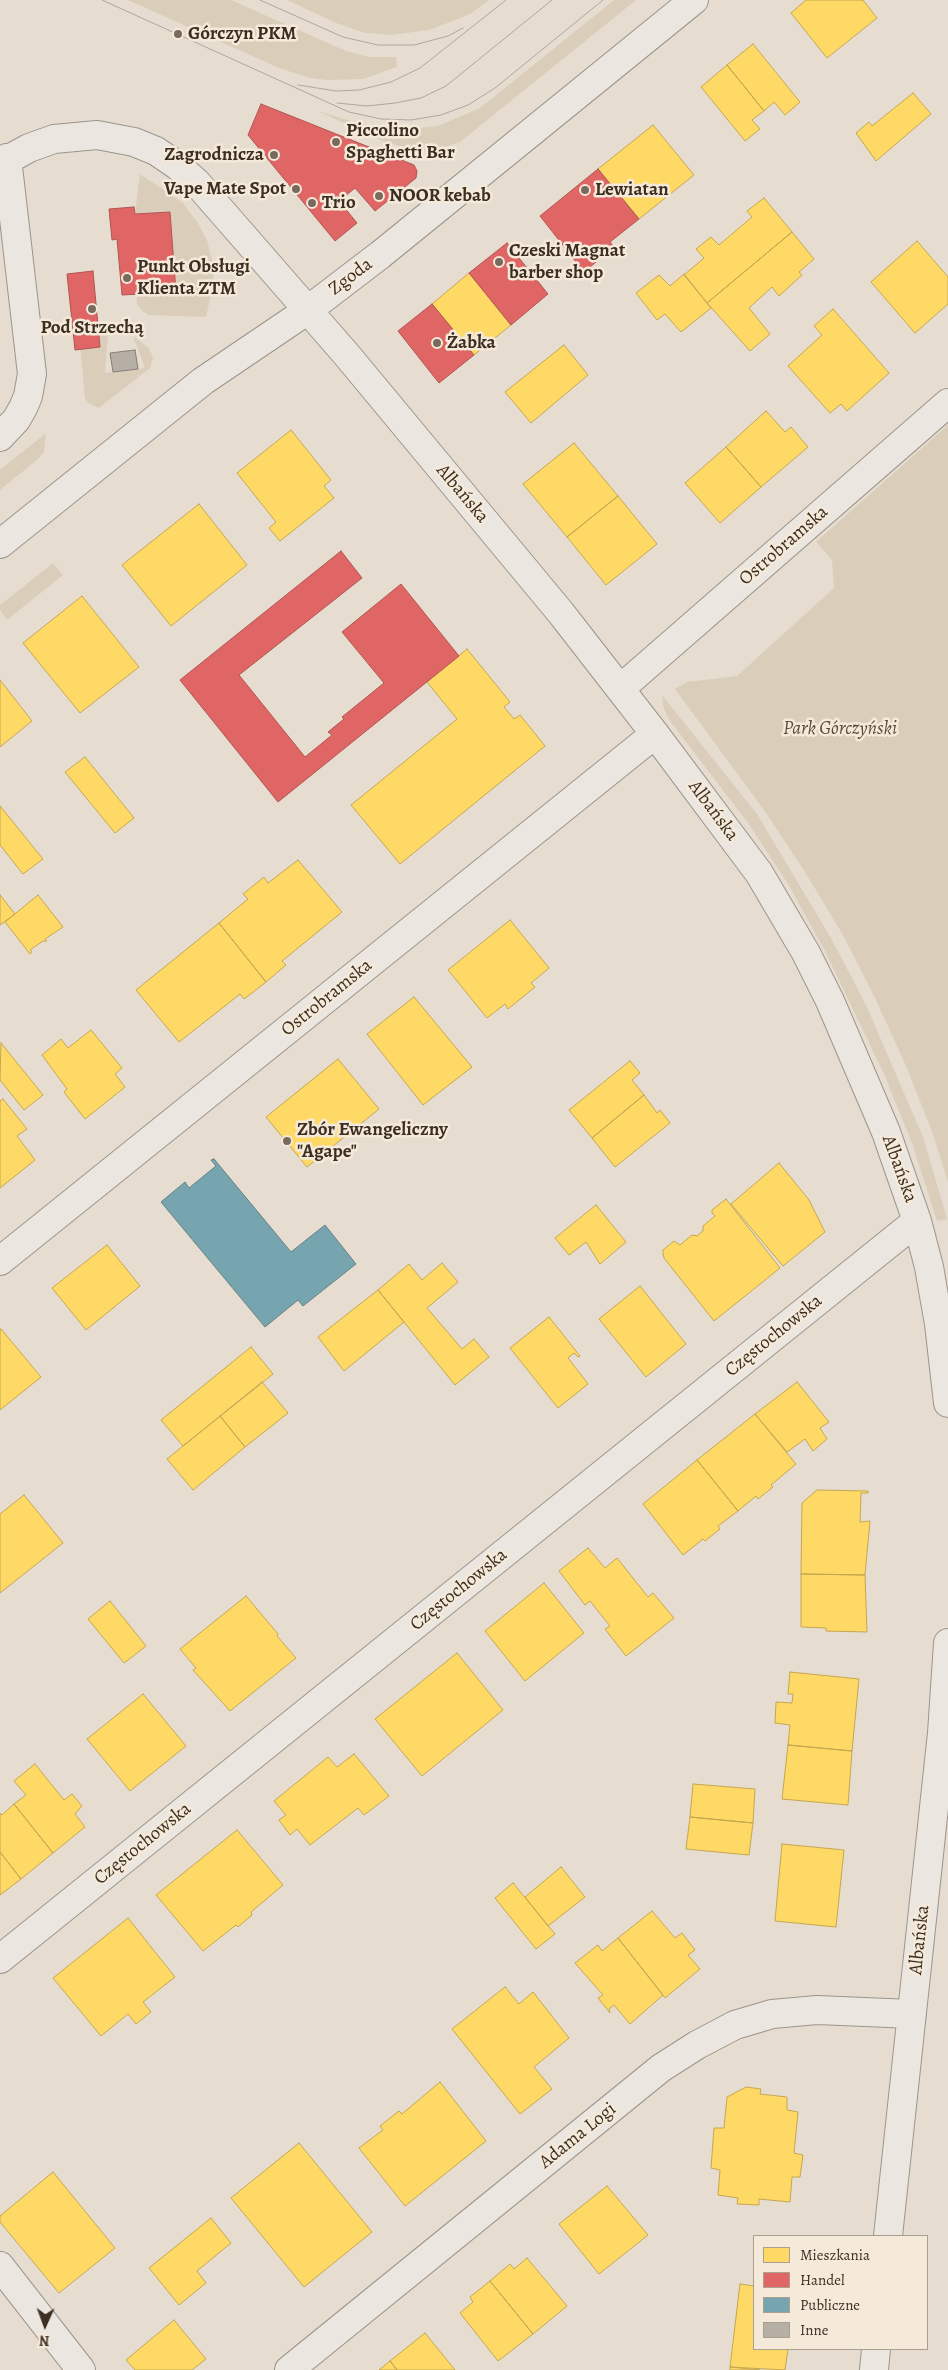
<!DOCTYPE html>
<html>
<head>
<meta charset="utf-8">
<style>
  body { margin:0 }
  #map { position:relative; width:948px; height:2370px; overflow:hidden; background:#e6ddd0; font-family:Alegreya,serif }
  canvas { display:block }
  .legend { position:absolute; left:753px; top:2235px; width:175px; height:115px; box-sizing:border-box; background:#f5eada; border:1px solid #ab9f90; margin:0; padding:6px 9px; list-style:none; font-size:15px; color:#3c2e21 }
  .legend li { display:flex; align-items:center; gap:10px; height:25px }
  .legend b { width:25px; border:1px solid #ab9f90 }
  .north { position:absolute; left:20px; top:2300px; width:50px; height:50px; -webkit-text-stroke:4px #f5eada; paint-order:stroke; rotate:182deg; font-size:14px; font-weight:700; line-height:20px; text-align:center; color:#3c2e21 }
  .north::after { content:''; display:block; margin:auto; width:18px; height:22px; background:#3c2e21; clip-path:polygon(50% 0,100% 100%,50% 72%,0 100%) }
</style>
</head>
<body>
<div id="map">
<canvas width="948" height="2370"></canvas>
<ul class="legend">
<li><b style="height:14px;background:#ffd966"></b>Mieszkania</li>
<li><b style="height:14px;background:#e06666"></b>Handel</li>
<li><b style="height:14px;background:#76a5af"></b>Publiczne</li>
<li><b style="height:14px;background:#b6afa5"></b>Inne</li>
</ul>
<div class="north">N</div>
</div>
<script>
const g = document.querySelector('canvas').getContext('2d');
g.lineJoin = 'round';
function paint(path, color) { g.fillStyle = color; g.fill(path, 'evenodd'); }
const poly = rows => new Path2D(rows.map(r => 'M' + r).join(''));
function strokePath(path, color, width, dash) { g.strokeStyle = color; g.lineWidth = width; g.lineCap = dash ? 'butt' : 'round'; g.setLineDash(dash || []); g.stroke(path); }
function label(font, color, halo, rows, align = 'center') {
  g.font = font + ' Alegreya,serif'; g.lineWidth = 5; g.setLineDash([]); g.textBaseline = 'middle'; g.strokeStyle = halo; g.fillStyle = color; for (const [text, x, y, turn = 0] of rows) {
    g.save(); g.translate(x, y); g.rotate((+turn || 0) * Math.PI / 180); g.textAlign = isNaN(turn) ? turn : align; if (halo) g.strokeText(text, 0, 0); g.fillText(text, 0, 0); g.restore();
  }
}
paint(poly([
  [128,0,231,0,346,51,369,57,396,57,397,67,363,79,327,80,309,78,279,68],
  [287,0,489,0,470,14,453,21,429,30,391,35,365,33,336,23],
  [614,0,636,0,460,142,435,150,412,149,385,142,318,111,357,123,401,130,438,126,480,108],
  [140,174,183,203,197,222,207,240,214,269,212,290,206,317,149,315,142,311,137,304,137,294,176,291,170,212,135,214],
  [91,331,108,333,105,373,145,368,133,336,149,348,153,358,150,368,99,408,88,403,85,398,80,344],
  [948,425,948,1182,933,1134,906,1066,876,1000,843,935,805,872,764,810,675,689,687,682,737,676,834,588,832,560,816,542],
  [46,433,44,452,38,459,0,490,0,470],
  [53,563,63,575,7,620,0,610,0,605],
  [662,695,757,814,832,940,866,1005,923,1137,947,1219,937,1221,912,1143,884,1074,823,947,788,884,748,823,670,721,664,709]
]), '#dacebb');
const homes = poly([
  [806,0,863,0,877,18,827,58,791,13,806,0],
  [753,44,800,102,785,115,774,102,764,111,727,65,753,44],
  [727,65,764,111,752,120,760,129,745,141,701,87,727,65],
  [913,93,931,114,876,161,856,133,869,122,872,126,913,93],
  [653,125,694,175,639,219,598,169,653,125],
  [764,198,792,232,707,303,684,275,704,258,696,249,711,237,719,245,752,217,747,211,764,198],
  [792,232,814,259,799,272,802,275,779,296,772,287,749,308,770,334,750,351,707,303,792,232],
  [917,241,948,277,948,304,915,333,871,282,917,241],
  [469,273,511,325,474,355,432,304,469,273],
  [684,274,711,308,681,332,665,314,657,320,636,293,659,275,670,286,684,274],
  [833,309,889,373,847,411,841,404,830,413,788,366,822,335,814,326,833,309],
  [564,345,588,375,531,423,505,392,564,345],
  [766,411,785,432,791,427,808,447,761,487,726,447,766,411],
  [291,430,331,480,324,486,334,498,280,541,269,528,276,522,237,473,291,430],
  [574,443,618,496,567,537,523,484,574,443],
  [726,447,761,487,720,523,685,483,726,447],
  [618,496,657,544,606,585,567,537,618,496],
  [199,504,247,565,171,626,122,565,199,504],
  [82,596,139,667,80,713,23,643,82,596],
  [467,649,510,702,504,707,514,719,520,715,545,746,400,864,351,805,457,719,427,682,467,649],
  [0,680,32,721,0,747,0,680],
  [85,757,134,818,115,833,65,772,85,757],
  [0,806,43,859,23,874,0,845,0,806],
  [298,860,342,912,282,961,286,965,266,982,219,923,248,899,243,894,264,877,268,883,298,860],
  [0,895,15,914,0,925,0,895],
  [38,895,63,927,45,939,47,941,43,941,30,950,32,952,30,954,5,922,38,895],
  [510,920,549,968,531,983,535,987,508,1009,505,1004,487,1018,448,970,510,920],
  [219,923,266,982,244,999,240,994,179,1042,136,990,219,923],
  [414,997,472,1067,423,1105,367,1034,414,997],
  [91,1030,122,1068,115,1074,125,1087,85,1119,64,1092,67,1089,42,1055,61,1039,68,1048,91,1030],
  [1,1043,43,1095,24,1110,0,1080,1,1043],
  [338,1059,379,1109,307,1167,266,1117,338,1059],
  [630,1061,640,1073,632,1080,644,1095,592,1138,569,1110,630,1061],
  [644,1095,657,1113,660,1110,670,1123,615,1167,592,1138,644,1095],
  [3,1099,27,1129,17,1136,35,1160,0,1188,0,1101,3,1099],
  [779,1163,809,1200,825,1232,783,1266,731,1204,779,1163],
  [726,1199,780,1268,714,1321,664,1258,663,1253,663,1250,674,1241,680,1245,692,1235,697,1236,703,1231,703,1226,715,1216,712,1213,712,1210,726,1199],
  [596,1205,626,1242,600,1264,586,1242,569,1255,555,1238,596,1205],
  [107,1245,140,1286,86,1330,52,1288,107,1245],
  [442,1263,458,1282,427,1308,462,1349,474,1339,489,1357,455,1385,378,1290,409,1264,422,1280,442,1263],
  [640,1286,686,1344,646,1377,599,1319,640,1286],
  [378,1290,404,1322,344,1371,318,1337,378,1290],
  [549,1317,580,1356,578,1357,574,1353,568,1358,588,1384,558,1408,510,1348,549,1317],
  [1,1329,41,1377,0,1410,0,1330,1,1329],
  [251,1347,273,1374,183,1446,161,1420,251,1347],
  [262,1382,288,1413,245,1447,220,1416,262,1382],
  [797,1382,829,1422,820,1428,827,1439,813,1451,805,1439,787,1452,755,1414,797,1382],
  [755,1414,796,1464,771,1485,773,1487,758,1499,756,1496,738,1511,697,1460,755,1414],
  [220,1416,245,1447,193,1490,167,1459,220,1416],
  [697,1460,738,1511,718,1526,720,1529,705,1541,703,1539,683,1555,643,1504,697,1460],
  [817,1490,868,1491,868,1493,861,1493,860,1522,870,1521,865,1575,801,1574,802,1503,817,1490],
  [24,1495,63,1543,0,1593,0,1514,24,1495],
  [588,1548,605,1568,617,1558,648,1597,653,1593,674,1618,626,1656,605,1629,610,1626,590,1601,585,1605,559,1571,588,1548],
  [801,1574,865,1575,867,1632,826,1631,826,1628,801,1627,801,1574],
  [544,1583,584,1633,525,1681,485,1631,544,1583],
  [246,1596,278,1634,277,1636,296,1658,230,1711,193,1670,196,1668,180,1649,246,1596],
  [110,1601,146,1646,124,1663,88,1619,110,1601],
  [457,1653,503,1710,422,1776,375,1719,457,1653],
  [790,1672,859,1679,852,1751,788,1745,790,1725,775,1723,776,1702,792,1703,793,1694,788,1694,790,1672],
  [143,1694,186,1746,130,1791,87,1739,143,1694],
  [788,1745,852,1751,848,1805,782,1799,788,1745],
  [354,1754,389,1796,364,1815,358,1808,310,1845,297,1829,290,1835,279,1820,286,1815,274,1801,328,1757,337,1767,354,1754],
  [35,1764,64,1800,72,1794,82,1806,75,1814,85,1827,53,1853,14,1804,26,1795,14,1781,35,1764],
  [693,1784,755,1789,753,1823,690,1817,693,1784],
  [14,1804,53,1853,21,1879,0,1852,0,1813,2,1815,14,1804],
  [690,1817,753,1823,749,1855,686,1849,690,1817],
  [237,1830,283,1885,251,1912,252,1915,238,1927,236,1925,203,1951,156,1895,237,1830],
  [782,1844,844,1850,836,1927,775,1921,782,1844],
  [0,1852,21,1879,0,1895,0,1852],
  [561,1867,585,1897,548,1926,525,1897,561,1867],
  [513,1883,555,1934,536,1949,495,1898,513,1883],
  [652,1911,675,1938,682,1933,695,1950,688,1955,700,1969,665,1998,618,1938,652,1911],
  [128,1918,175,1977,143,2002,151,2012,136,2024,128,2014,101,2036,53,1978,128,1918],
  [618,1938,663,1995,630,2024,614,2005,609,2009,610,2013,598,1998,603,1995,575,1963,598,1945,602,1951,618,1938],
  [505,1987,519,2004,533,1992,569,2038,534,2067,552,2089,520,2114,452,2029,505,1987],
  [440,2082,486,2141,405,2206,359,2148,383,2130,380,2126,399,2111,402,2114,440,2082],
  [746,2087,761,2089,760,2094,787,2097,787,2110,798,2112,794,2153,803,2155,800,2177,792,2177,790,2202,759,2199,759,2205,737,2204,738,2198,718,2195,720,2170,711,2168,714,2128,724,2128,727,2097,746,2087],
  [299,2143,372,2232,304,2287,231,2198,299,2143],
  [53,2172,115,2248,59,2293,0,2222,0,2216,53,2172],
  [607,2186,648,2235,599,2274,559,2224,607,2186],
  [211,2218,231,2243,197,2271,206,2283,179,2305,149,2268,211,2218],
  [527,2258,567,2306,533,2334,490,2281,510,2264,514,2269,527,2258],
  [490,2281,533,2334,498,2361,460,2313,473,2302,470,2297,490,2281],
  [740,2284,754,2286,754,2349,788,2349,785,2370,730,2367,740,2284],
  [174,2320,206,2359,192,2370,135,2370,126,2360,174,2320],
  [425,2333,455,2370,397,2370,390,2361,425,2333],
  [390,2361,397,2370,379,2370,390,2361],
  [730,2367,760,2370,730,2370,730,2367]
]);
paint(homes, '#ffd966');
strokePath(homes, '#c4a651', 1);
const shops = poly([
  [261,104,414,165,417,171,416,178,375,211,355,188,339,201,357,223,335,241,248,135,261,104],
  [598,169,639,219,610,242,614,247,584,272,540,216,598,169],
  [134,207,135,214,170,212,176,292,122,295,117,239,112,240,109,209,134,207],
  [507,243,548,294,511,325,469,273,507,243],
  [93,271,100,347,75,350,67,274,93,271],
  [432,304,474,355,439,383,398,331,432,304],
  [341,551,362,578,239,675,305,757,332,735,328,732,344,719,342,717,384,683,342,632,401,584,459,656,278,802,180,680,341,551]
]);
paint(shops, '#e06666');
strokePath(shops, '#af5551', 1);
const public = poly([
  [214,1159,291,1252,325,1225,356,1264,303,1306,298,1300,265,1327,161,1202,185,1182,189,1188,216,1166,211,1160,214,1159]
]);
paint(public, '#76a5af');
strokePath(public, '#658184', 1);
const building = poly([
  [135,350,138,369,113,372,110,353,135,350]
]);
paint(building, '#b6afa5');
strokePath(building, '#847d75', 1);
const minor = poly([
  [0,164,29,148,54,139,97,135,134,142,156,151,178,166,197,183,346,354,561,613,655,734,759,873,806,953,830,1001,886,1132,917,1221,929,1267,939,1324,948,1403],
  [0,437,16,420,23,408,28,396,32,374,7,158],
  [0,544,203,381,308,310,380,255,694,0],
  [620,689,948,403],
  [0,1261,655,734],
  [0,1959,917,1221],
  [888,2236,942,1733,948,1643],
  [0,2266,81,2370],
  [289,2370,661,2068,697,2045,735,2025,772,2014,817,2010,912,2014],
  [874,2370,876,2349]
]);
strokePath(minor, '#9c958c', 30);
strokePath(minor, '#ebe6e0', 28);
strokePath(poly([
  [102,0,349,112,381,119,411,120,441,115,468,105,495,88,603,0],
  [260,0,343,37,378,45,414,45,448,36,463,28],
  [298,85,336,91,359,90,391,82,420,68,506,0],
  [337,103,367,106,395,103,421,98,446,86,552,0]
]), '#aca7a1', 1);
for (const [x, y, r, color] of [
  [178,34,5,"#786b5e"],
  [336,142,5,"#786b5e"],
  [274,155,5,"#786b5e"],
  [296,189,5,"#786b5e"],
  [585,190,5,"#786b5e"],
  [379,196,5,"#786b5e"],
  [312,203,5,"#786b5e"],
  [499,262,5,"#786b5e"],
  [127,278,5,"#786b5e"],
  [92,309,5,"#786b5e"],
  [437,343,5,"#786b5e"],
  [287,1141,5,"#786b5e"]
]) { const dot = new Path2D(); dot.arc(x, y, r, 0, 2 * Math.PI); g.fillStyle = color; g.fill(dot); strokePath(dot, '#f5eada', 2); }
label('bold 19px', '#3c2e21', '#f5eada', [
  ["Górczyn PKM",188,34],
  ["Piccolino",346,131],
  ["Spaghetti Bar",346,153],
  ["Zagrodnicza",264,155,"right"],
  ["Vape Mate Spot",286,189,"right"],
  ["Lewiatan",595,190],
  ["NOOR kebab",389,196],
  ["Trio",322,203],
  ["Czeski Magnat",509,251],
  ["barber shop",509,273],
  ["Punkt Obsługi",137,267],
  ["Klienta ZTM",137,289],
  ["Pod Strzechą",92,328,"center"],
  ["Żabka",447,343],
  ["Zbór Ewangeliczny",297,1130],
  ["\"Agape\"",297,1152]
], 'left');
label('19px', '#3c2e21', '#f5eada', [
  ["Zgoda",351,277,-37],
  ["Albańska",462,494,50],
  ["Ostrobramska",784,546,-41],
  ["Albańska",713,811,53],
  ["Ostrobramska",327,998,-39],
  ["Albańska",899,1169,70],
  ["Częstochowska",774,1336,-39],
  ["Częstochowska",459,1590,-39],
  ["Częstochowska",143,1844,-39],
  ["Albańska",920,1940,-84],
  ["Adama Logi",578,2136,-39]
]);
label('italic 19px', '#5a4b3c', '#f5eada', [
  ["Park Górczyński",840,729]
]);
</script>
</body>
</html>
